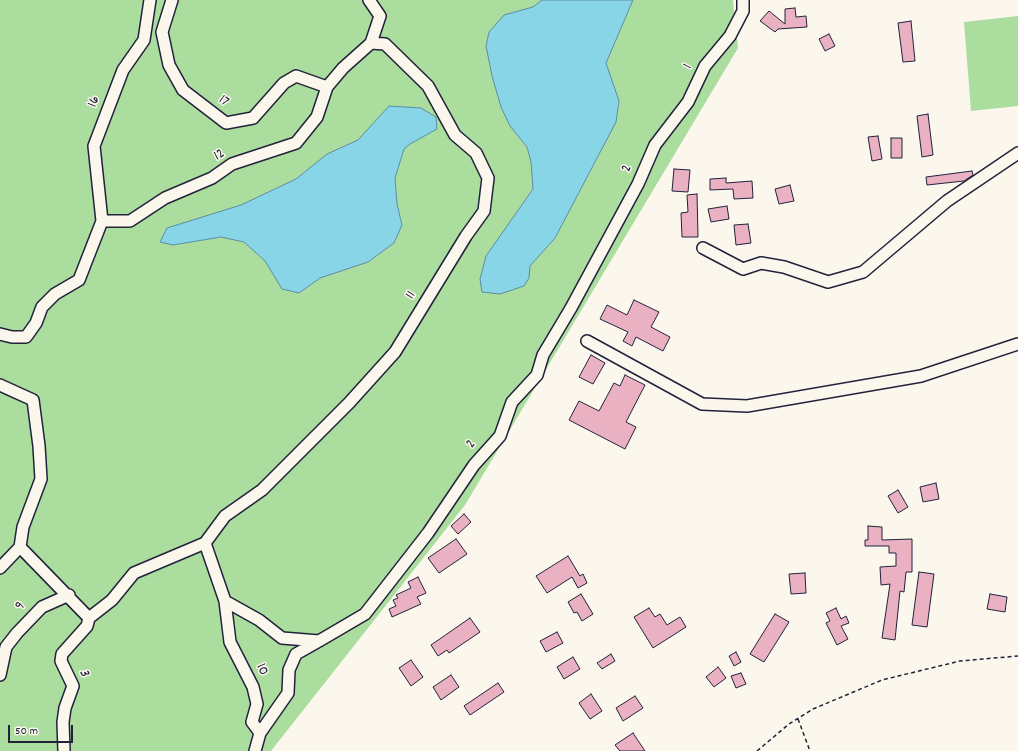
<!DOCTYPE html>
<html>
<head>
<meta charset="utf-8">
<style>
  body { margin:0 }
  #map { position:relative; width:1018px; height:751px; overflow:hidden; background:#fbf7ec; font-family:Dekko,sans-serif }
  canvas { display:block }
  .scale { position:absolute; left:8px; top:725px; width:65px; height:18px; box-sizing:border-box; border:2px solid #22223b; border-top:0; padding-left:5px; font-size:12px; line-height:14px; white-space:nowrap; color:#22223b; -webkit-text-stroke:3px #fbf7ec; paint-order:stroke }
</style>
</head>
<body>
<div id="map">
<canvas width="1018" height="751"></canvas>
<div class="scale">50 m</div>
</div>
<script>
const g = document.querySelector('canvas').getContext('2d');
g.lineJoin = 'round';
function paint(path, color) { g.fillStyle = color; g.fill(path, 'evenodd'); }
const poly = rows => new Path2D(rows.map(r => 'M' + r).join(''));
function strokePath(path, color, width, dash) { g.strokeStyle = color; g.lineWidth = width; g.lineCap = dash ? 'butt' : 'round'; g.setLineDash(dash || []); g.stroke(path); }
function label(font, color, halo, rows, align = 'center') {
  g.font = font + ' Dekko,sans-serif'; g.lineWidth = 3; g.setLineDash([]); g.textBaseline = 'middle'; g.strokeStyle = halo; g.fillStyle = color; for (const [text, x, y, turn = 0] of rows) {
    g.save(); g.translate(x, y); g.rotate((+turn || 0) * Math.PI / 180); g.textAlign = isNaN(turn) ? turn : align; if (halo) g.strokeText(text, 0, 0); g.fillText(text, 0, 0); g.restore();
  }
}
paint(poly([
  [0,0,733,0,738,48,465,505,271,751,0,751],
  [1018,16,1018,106,971,111,964,22]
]), '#abdd9f');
const water = poly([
  [542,0,633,0,606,63,619,101,616,122,555,238,530,266,529,278,524,286,500,294,482,292,480,279,486,256,533,189,531,162,527,147,510,126,501,107,492,76,486,46,489,32,504,15,533,7,542,0],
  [389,106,421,108,436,117,437,129,410,144,404,149,395,178,397,204,402,225,394,243,368,262,320,278,299,293,282,289,265,261,244,242,221,237,173,245,160,242,167,228,241,205,296,179,327,154,358,140,389,106]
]);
paint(water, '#88d5e8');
strokePath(water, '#5f8da3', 1);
const building = poly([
  [795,8,796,17,806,16,807,27,778,29,775,32,760,21,769,11,785,24,785,9,795,8],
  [911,21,915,61,903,62,898,23,911,21],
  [829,34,835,46,825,51,819,39,829,34],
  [928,114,933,155,922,157,917,116,928,114],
  [878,136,882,159,872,161,868,137,878,136],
  [891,138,902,138,902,158,891,158,891,138],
  [674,169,690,170,688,192,672,191,674,169],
  [972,171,973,175,964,181,927,185,926,177,972,171],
  [726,178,726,183,752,181,753,198,734,199,733,189,710,190,710,179,726,178],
  [790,185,794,201,779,204,775,189,790,185],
  [697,194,698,237,682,237,681,213,688,212,687,195,697,194],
  [727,206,729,219,711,222,708,209,727,206],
  [748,224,751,243,736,245,734,225,748,224],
  [634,300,659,312,651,327,670,337,663,351,636,337,632,346,623,341,628,332,600,319,607,305,627,315,634,300],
  [591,355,605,363,593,384,579,377,591,355],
  [625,375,645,385,626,422,636,427,625,449,569,420,579,401,599,411,614,383,620,386,625,375],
  [936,483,939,499,923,502,920,487,936,483],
  [898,490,908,507,898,513,888,496,898,490],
  [464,514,471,522,458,534,451,526,464,514],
  [868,526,882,527,882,540,912,539,912,572,906,572,904,592,900,591,895,640,882,638,890,584,881,585,880,567,896,566,896,553,889,553,889,546,865,546,865,540,868,540,868,526],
  [456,539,467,554,439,573,428,558,456,539],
  [568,556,580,576,583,574,587,583,578,588,572,577,547,593,536,576,568,556],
  [919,572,934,574,927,627,912,625,919,572],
  [805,573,806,593,791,594,789,574,805,573],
  [418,577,426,593,417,597,421,604,392,617,389,609,396,606,393,600,398,598,396,595,411,588,408,582,418,577],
  [581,594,593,614,582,621,577,612,574,613,568,602,581,594],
  [990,594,1007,597,1005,612,987,609,990,594],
  [649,608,655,617,660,614,667,625,680,617,686,627,653,648,634,617,649,608],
  [836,608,841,619,846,616,849,623,841,626,848,639,837,645,826,623,830,621,826,613,836,608],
  [775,614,789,622,764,662,750,654,775,614],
  [470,618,480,632,449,653,447,650,438,656,431,645,470,618],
  [557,632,563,643,546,652,540,641,557,632],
  [736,652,741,662,734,666,729,656,736,652],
  [611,654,615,661,602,669,597,663,611,654],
  [573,657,580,669,564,679,557,667,573,657],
  [411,660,423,677,411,686,399,668,411,660],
  [718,667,726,678,714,687,706,677,718,667],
  [741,673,746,684,736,688,731,676,741,673],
  [451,675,459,687,441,700,433,687,451,675],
  [498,683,504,692,470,715,464,706,498,683],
  [591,694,602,711,590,719,579,703,591,694],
  [635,696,643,708,623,721,616,708,635,696],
  [633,733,645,751,620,751,615,745,633,733]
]);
paint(building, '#eab1c3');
strokePath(building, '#22223b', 1);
const minor = poly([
  [172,0,162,32,169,65,183,90,226,123,253,118,284,83,296,76,327,87],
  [369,0,380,16,371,43],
  [102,221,130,221,165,198,212,178,232,164,296,143,317,117,327,87,343,68,371,43],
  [703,248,743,269,761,263,784,267,828,282,863,272,947,201,1018,153],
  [0,334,12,337,26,337,36,323,42,307,55,294,79,280,102,221,94,146,123,70,144,40,150,0],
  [587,341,702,404,747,406,921,376,1018,344],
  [0,385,33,400,39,446,41,479,23,527,20,547],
  [205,543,225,516,262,490,349,403,395,352,466,236,484,211,488,178,476,153,455,135,428,86,385,44,371,43],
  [205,543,225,601,230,642,253,687,257,704,252,722,260,733,255,751],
  [20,547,89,618],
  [0,568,20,547],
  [225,601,259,620,282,638,319,641,365,614,428,533,474,465,500,436,512,402,537,375,543,355,571,308,638,184,655,145,688,102,705,66,730,36,743,11,743,0],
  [89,618,112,600,134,573,205,543],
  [0,675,6,647,17,633,42,607,69,595],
  [260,733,288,693,289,670,296,654,319,641],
  [64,751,63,722,65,708,73,686,61,661,62,654,87,626,89,618]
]);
strokePath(minor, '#22223b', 14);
strokePath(poly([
  [798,719,810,751],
  [757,751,789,724,813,709,882,680,960,661,1018,656]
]), '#22223b', 1.5, [4, 3]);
strokePath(minor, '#fbf7ec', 11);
label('15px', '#22223b', '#fbf7ec', [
  ["1",689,67,-64],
  ["16",95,102,-70],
  ["17",223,102,35],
  ["12",220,156,-30],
  ["2",628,169,-66],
  ["11",412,296,-58],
  ["2",472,445,-48],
  ["9",21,607,-45],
  ["10",261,670,64],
  ["3",83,674,70]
]);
</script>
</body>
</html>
